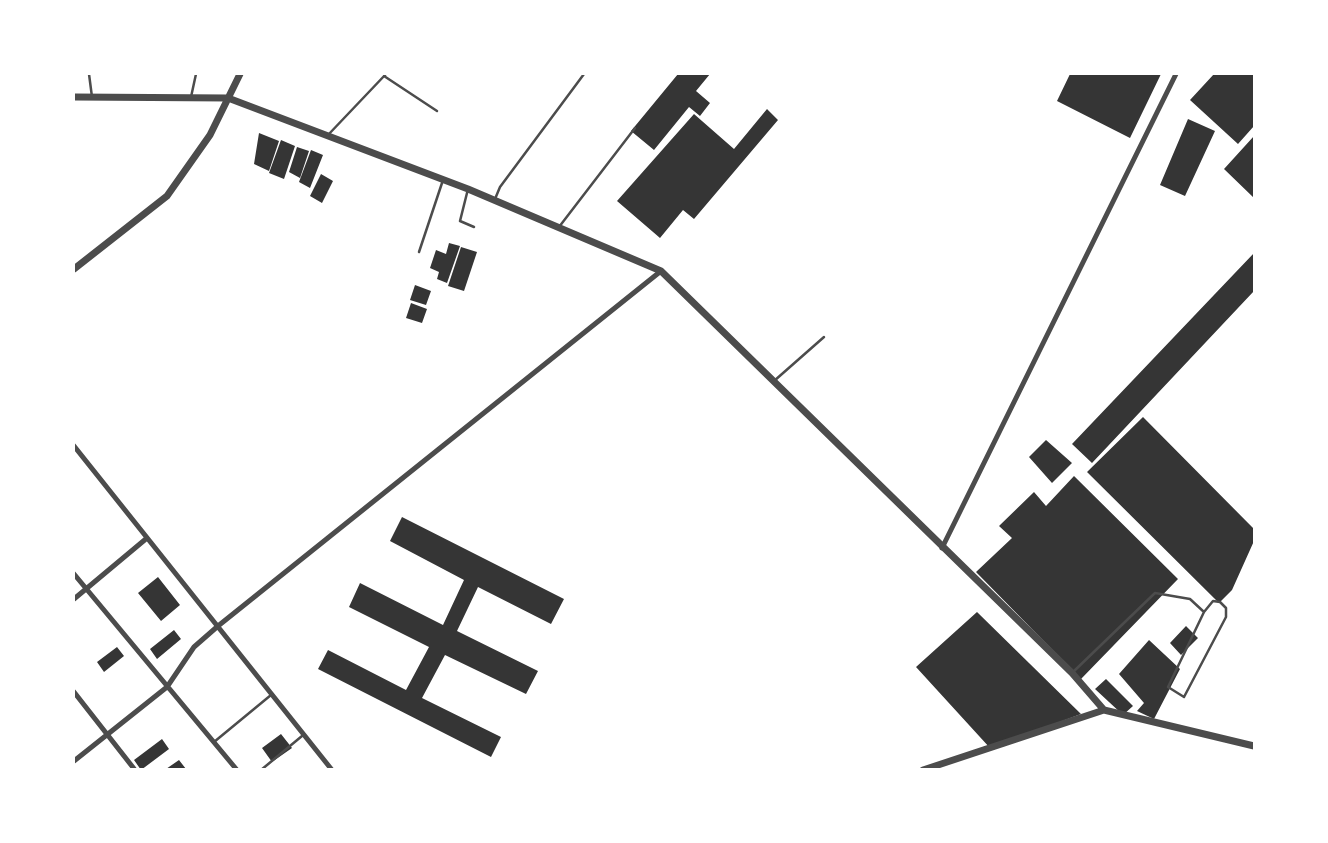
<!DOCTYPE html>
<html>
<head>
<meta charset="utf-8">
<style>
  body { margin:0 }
  #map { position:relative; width:1328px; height:843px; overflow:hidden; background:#fff; font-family:Jost,sans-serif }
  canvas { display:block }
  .frame { position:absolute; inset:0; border:75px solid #fff; pointer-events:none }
</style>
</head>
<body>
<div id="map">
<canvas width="1328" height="843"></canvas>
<div class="frame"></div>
</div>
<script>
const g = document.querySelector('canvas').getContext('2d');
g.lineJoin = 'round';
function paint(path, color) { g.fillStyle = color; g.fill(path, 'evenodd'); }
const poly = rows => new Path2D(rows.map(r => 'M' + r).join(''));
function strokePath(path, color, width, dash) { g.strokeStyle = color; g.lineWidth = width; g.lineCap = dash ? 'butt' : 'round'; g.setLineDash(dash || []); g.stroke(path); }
paint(poly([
  [678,74,710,74,696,91,710,103,700,116,689,107,654,150,631,131],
  [1070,74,1161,74,1130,138,1057,101],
  [1214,74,1254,74,1254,126,1238,144,1190,100],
  [767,109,778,120,694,219,683,210,660,238,617,201,694,114,734,149],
  [1188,119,1215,131,1185,196,1160,185],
  [259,133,279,141,269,171,254,164],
  [1254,136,1254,198,1224,169],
  [281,140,295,146,284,179,269,173],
  [297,147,309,151,300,178,289,172],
  [311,150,323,155,310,188,299,182],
  [321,174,333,181,322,203,310,196],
  [449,243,460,246,447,283,437,279,439,272,430,268,436,250,446,254],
  [461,247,477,252,464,291,448,286],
  [1254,253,1254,291,1092,463,1072,444],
  [415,285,431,291,426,305,410,300],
  [411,303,427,309,422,323,406,318],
  [1143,417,1254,529,1254,541,1232,590,1219,603,1087,472],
  [1046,440,1072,463,1052,483,1029,457],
  [1074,476,1178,579,1081,679,976,572,1012,538,999,526,1034,492,1046,506],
  [402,517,564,599,551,624,478,587,457,631,538,671,526,694,445,655,422,698,501,737,491,757,318,669,328,650,406,690,429,647,349,607,360,583,443,625,464,580,390,541],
  [158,577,180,605,161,621,138,593],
  [977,612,1081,714,990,748,916,667],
  [1186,626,1198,638,1181,655,1170,643],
  [174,630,181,639,157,659,150,649],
  [1149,640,1180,669,1154,719,1137,711,1144,703,1119,674],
  [117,647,124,656,104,672,97,662],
  [1106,679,1133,706,1123,715,1095,689],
  [281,734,292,748,272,762,262,748],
  [162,739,169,749,141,770,134,760],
  [179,760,186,769,166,769]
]), '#353535');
strokePath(poly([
  [89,74,92,97],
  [384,76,437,111],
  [191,97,196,74],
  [328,135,386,74],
  [468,189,460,221,474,227],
  [495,199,500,187,584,74],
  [559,227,635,128],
  [419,252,443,180],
  [774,381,824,337],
  [1072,673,1155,593,1190,599,1204,612,1168,687,1184,697,1226,617,1226,608,1220,602,1213,601,1204,612],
  [214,742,271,695],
  [261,770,302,736]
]), '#4c4c4c', 2.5);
strokePath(poly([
  [74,446,332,770],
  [942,548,1176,74],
  [74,574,237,770],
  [74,599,147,538],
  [74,692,135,770],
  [74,761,167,687,194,647,218,626,661,271]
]), '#4c4c4c', 5);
strokePath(poly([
  [74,97,228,98,468,189,661,271,1072,673,1104,710,1254,746],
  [74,269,167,196,210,135,240,74],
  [923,770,1104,710]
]), '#4c4c4c', 7);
</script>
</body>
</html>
